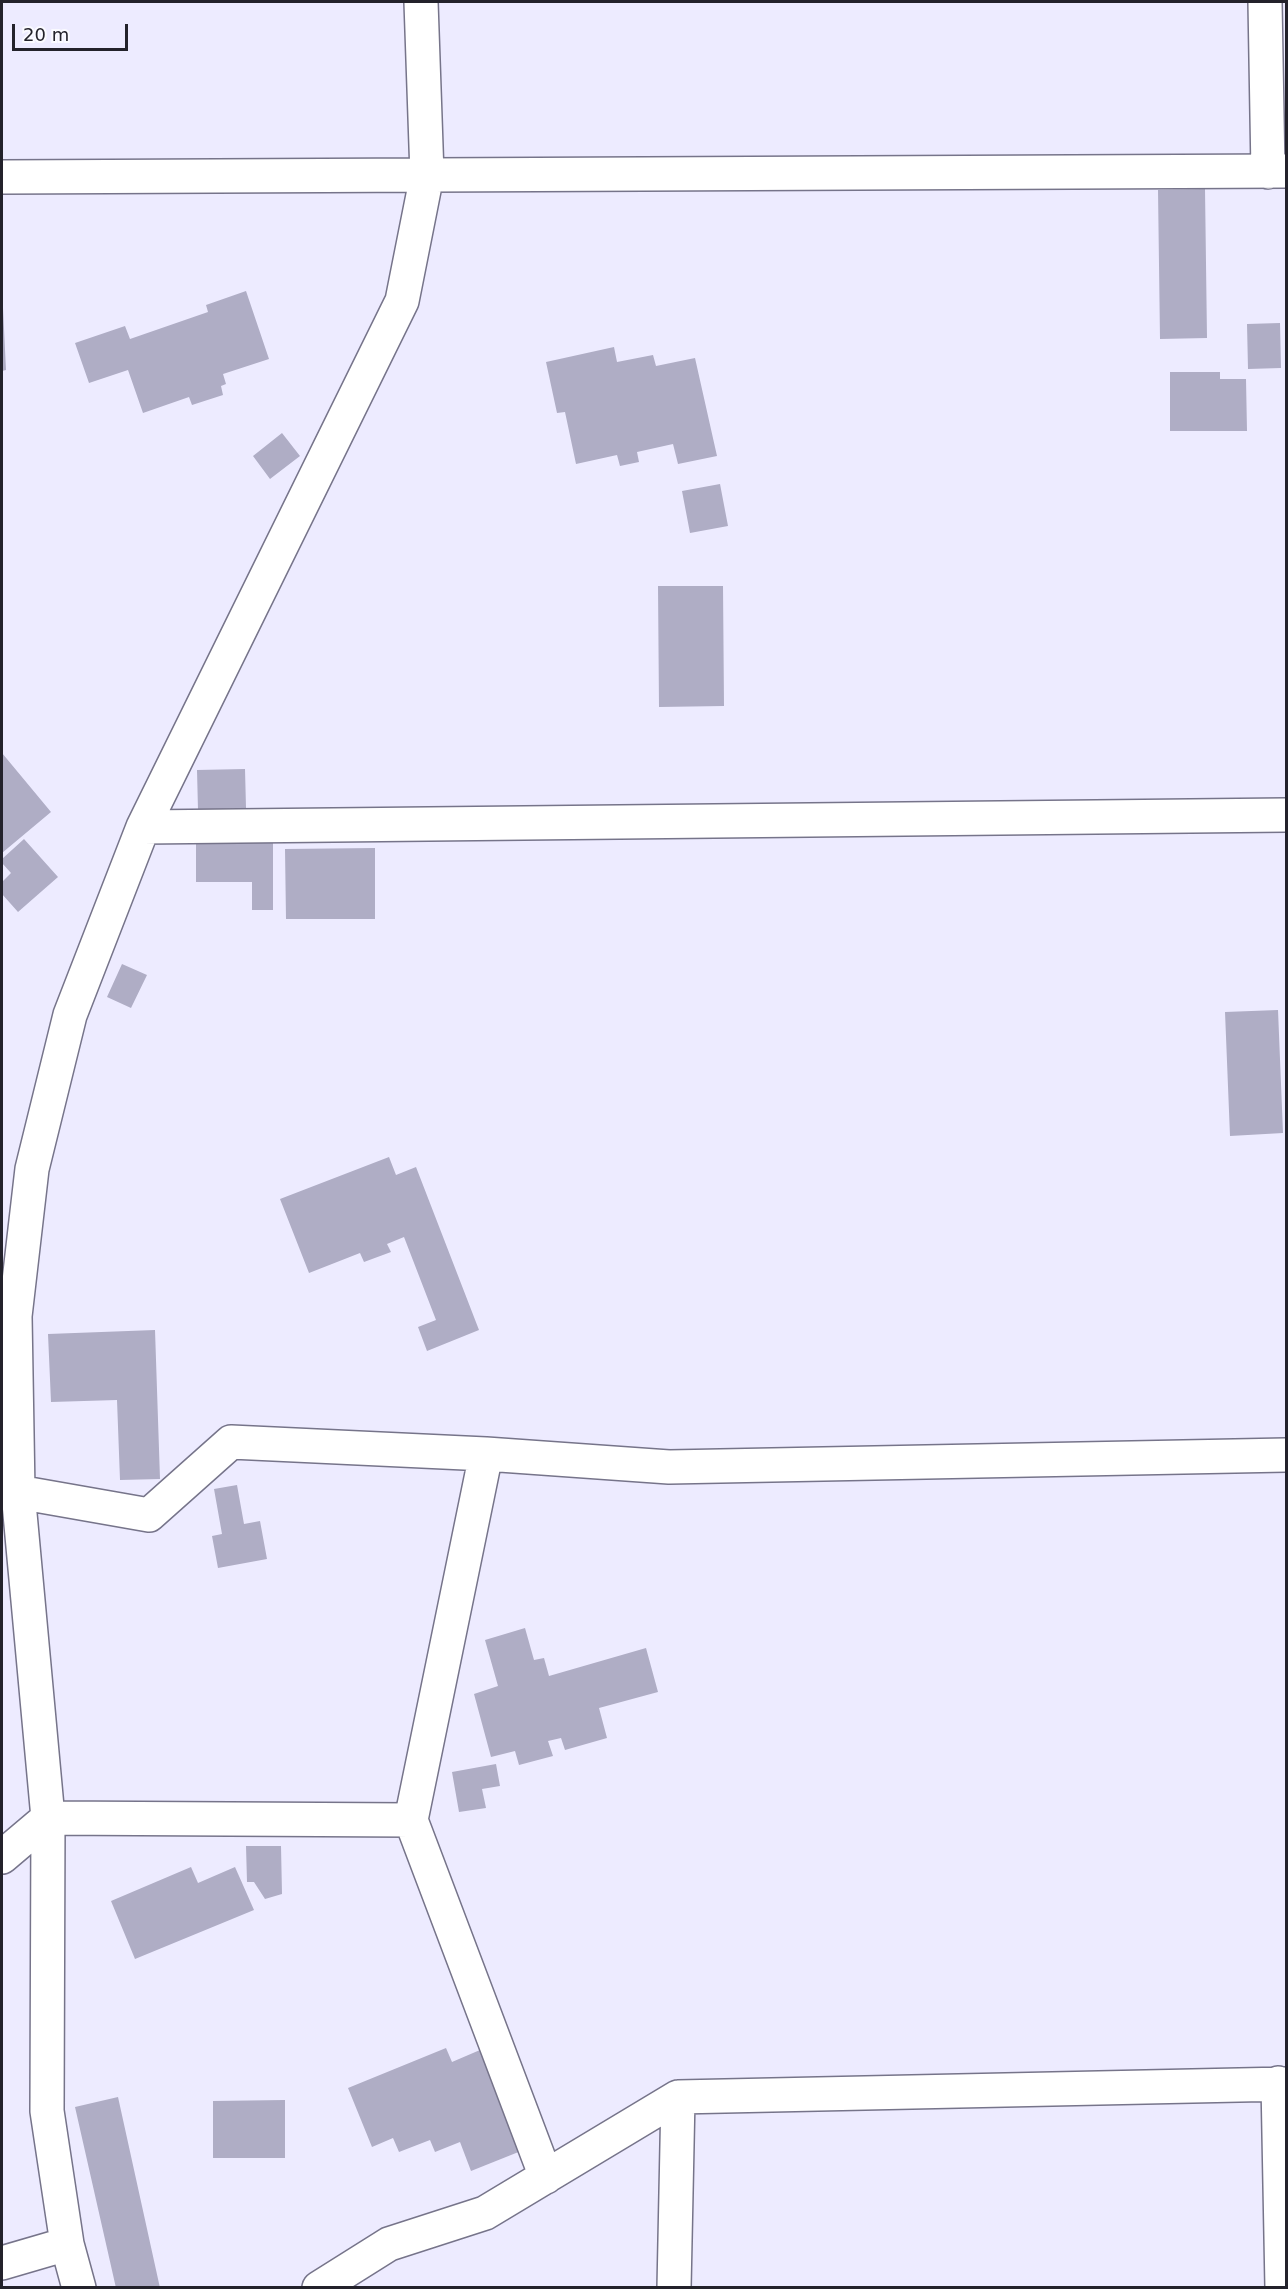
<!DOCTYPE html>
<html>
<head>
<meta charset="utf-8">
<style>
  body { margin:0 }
  #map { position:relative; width:1288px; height:2289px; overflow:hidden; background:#edebff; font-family:"DejaVu Sans",sans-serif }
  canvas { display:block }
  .frame { position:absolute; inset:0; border:3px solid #23222b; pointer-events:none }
  .scale { position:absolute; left:12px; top:24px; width:116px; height:27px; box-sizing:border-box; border:3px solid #23222b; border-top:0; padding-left:8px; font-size:18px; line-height:21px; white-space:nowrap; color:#23222b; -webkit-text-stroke:4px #fafaff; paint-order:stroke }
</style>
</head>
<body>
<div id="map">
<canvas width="1288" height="2289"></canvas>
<div class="frame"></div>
<div class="scale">20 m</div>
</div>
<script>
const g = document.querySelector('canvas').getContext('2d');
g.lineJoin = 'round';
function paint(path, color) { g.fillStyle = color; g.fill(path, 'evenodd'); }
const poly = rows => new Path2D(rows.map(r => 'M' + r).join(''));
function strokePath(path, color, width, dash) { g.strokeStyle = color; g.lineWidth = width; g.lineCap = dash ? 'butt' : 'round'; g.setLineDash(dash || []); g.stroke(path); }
paint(poly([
  [1205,189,1207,338,1160,339,1158,190],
  [246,291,269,359,223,374,226,384,221,386,223,395,192,405,189,397,143,413,128,370,89,383,75,343,125,326,130,339,208,312,206,305],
  [2,308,3,308,6,370,2,371],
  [1280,323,1281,368,1248,369,1247,324],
  [614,347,617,362,653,355,656,366,695,358,717,456,678,464,673,444,637,452,639,462,620,466,617,455,576,464,565,412,557,413,546,362],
  [1170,372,1220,372,1220,379,1246,379,1247,431,1170,431],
  [282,433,300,456,270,479,253,456],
  [720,484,728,526,690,533,682,491],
  [658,586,723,586,724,706,659,707],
  [2,753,51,812,2,853],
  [245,769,246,808,198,810,197,770],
  [24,839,58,877,18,912,2,894,2,882,11,873,2,863,2,859],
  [196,840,273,840,273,910,252,910,252,882,196,882],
  [375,848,375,919,286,919,285,849],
  [122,964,147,975,131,1008,107,997],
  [1278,1010,1283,1133,1230,1136,1225,1012],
  [389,1157,396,1175,416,1167,479,1330,427,1351,418,1327,436,1320,404,1237,387,1244,391,1252,364,1262,360,1253,309,1273,280,1199],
  [155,1330,160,1479,120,1480,117,1400,51,1402,48,1334],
  [237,1485,244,1524,260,1521,267,1559,218,1568,212,1536,222,1534,214,1489],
  [525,1628,534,1660,544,1658,549,1676,646,1648,658,1692,599,1708,607,1738,565,1750,561,1738,548,1741,553,1756,519,1765,515,1751,491,1757,474,1694,498,1686,485,1640],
  [496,1764,500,1786,482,1789,486,1808,459,1812,452,1772],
  [246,1846,281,1846,282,1894,265,1899,254,1882,247,1882],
  [191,1867,198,1883,235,1867,254,1910,135,1959,111,1901],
  [446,2048,452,2062,480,2050,521,2151,471,2171,460,2142,435,2152,430,2140,399,2152,393,2138,372,2147,348,2088],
  [118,2097,160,2288,116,2288,75,2107],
  [285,2100,285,2158,213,2158,213,2101]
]), '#afadc5');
const minor = poly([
  [1265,2,1268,172],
  [2,177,1286,171],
  [143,827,1286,815],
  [486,1454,411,1820,546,2177],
  [2,1492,18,1492,149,1515,231,1442,486,1454,669,1467,1286,1455],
  [2,1857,48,1818,411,1820],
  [1278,2083,1282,2288],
  [2,2263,67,2244],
  [79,2288,67,2244,47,2111,48,1818,18,1492,15,1316,32,1169,70,1015,143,827,402,301,427,175,421,2],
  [319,2288,389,2244,485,2213,678,2097,1286,2084],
  [674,2288,678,2097]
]);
strokePath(minor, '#76748a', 36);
strokePath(minor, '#fff', 33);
</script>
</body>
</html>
